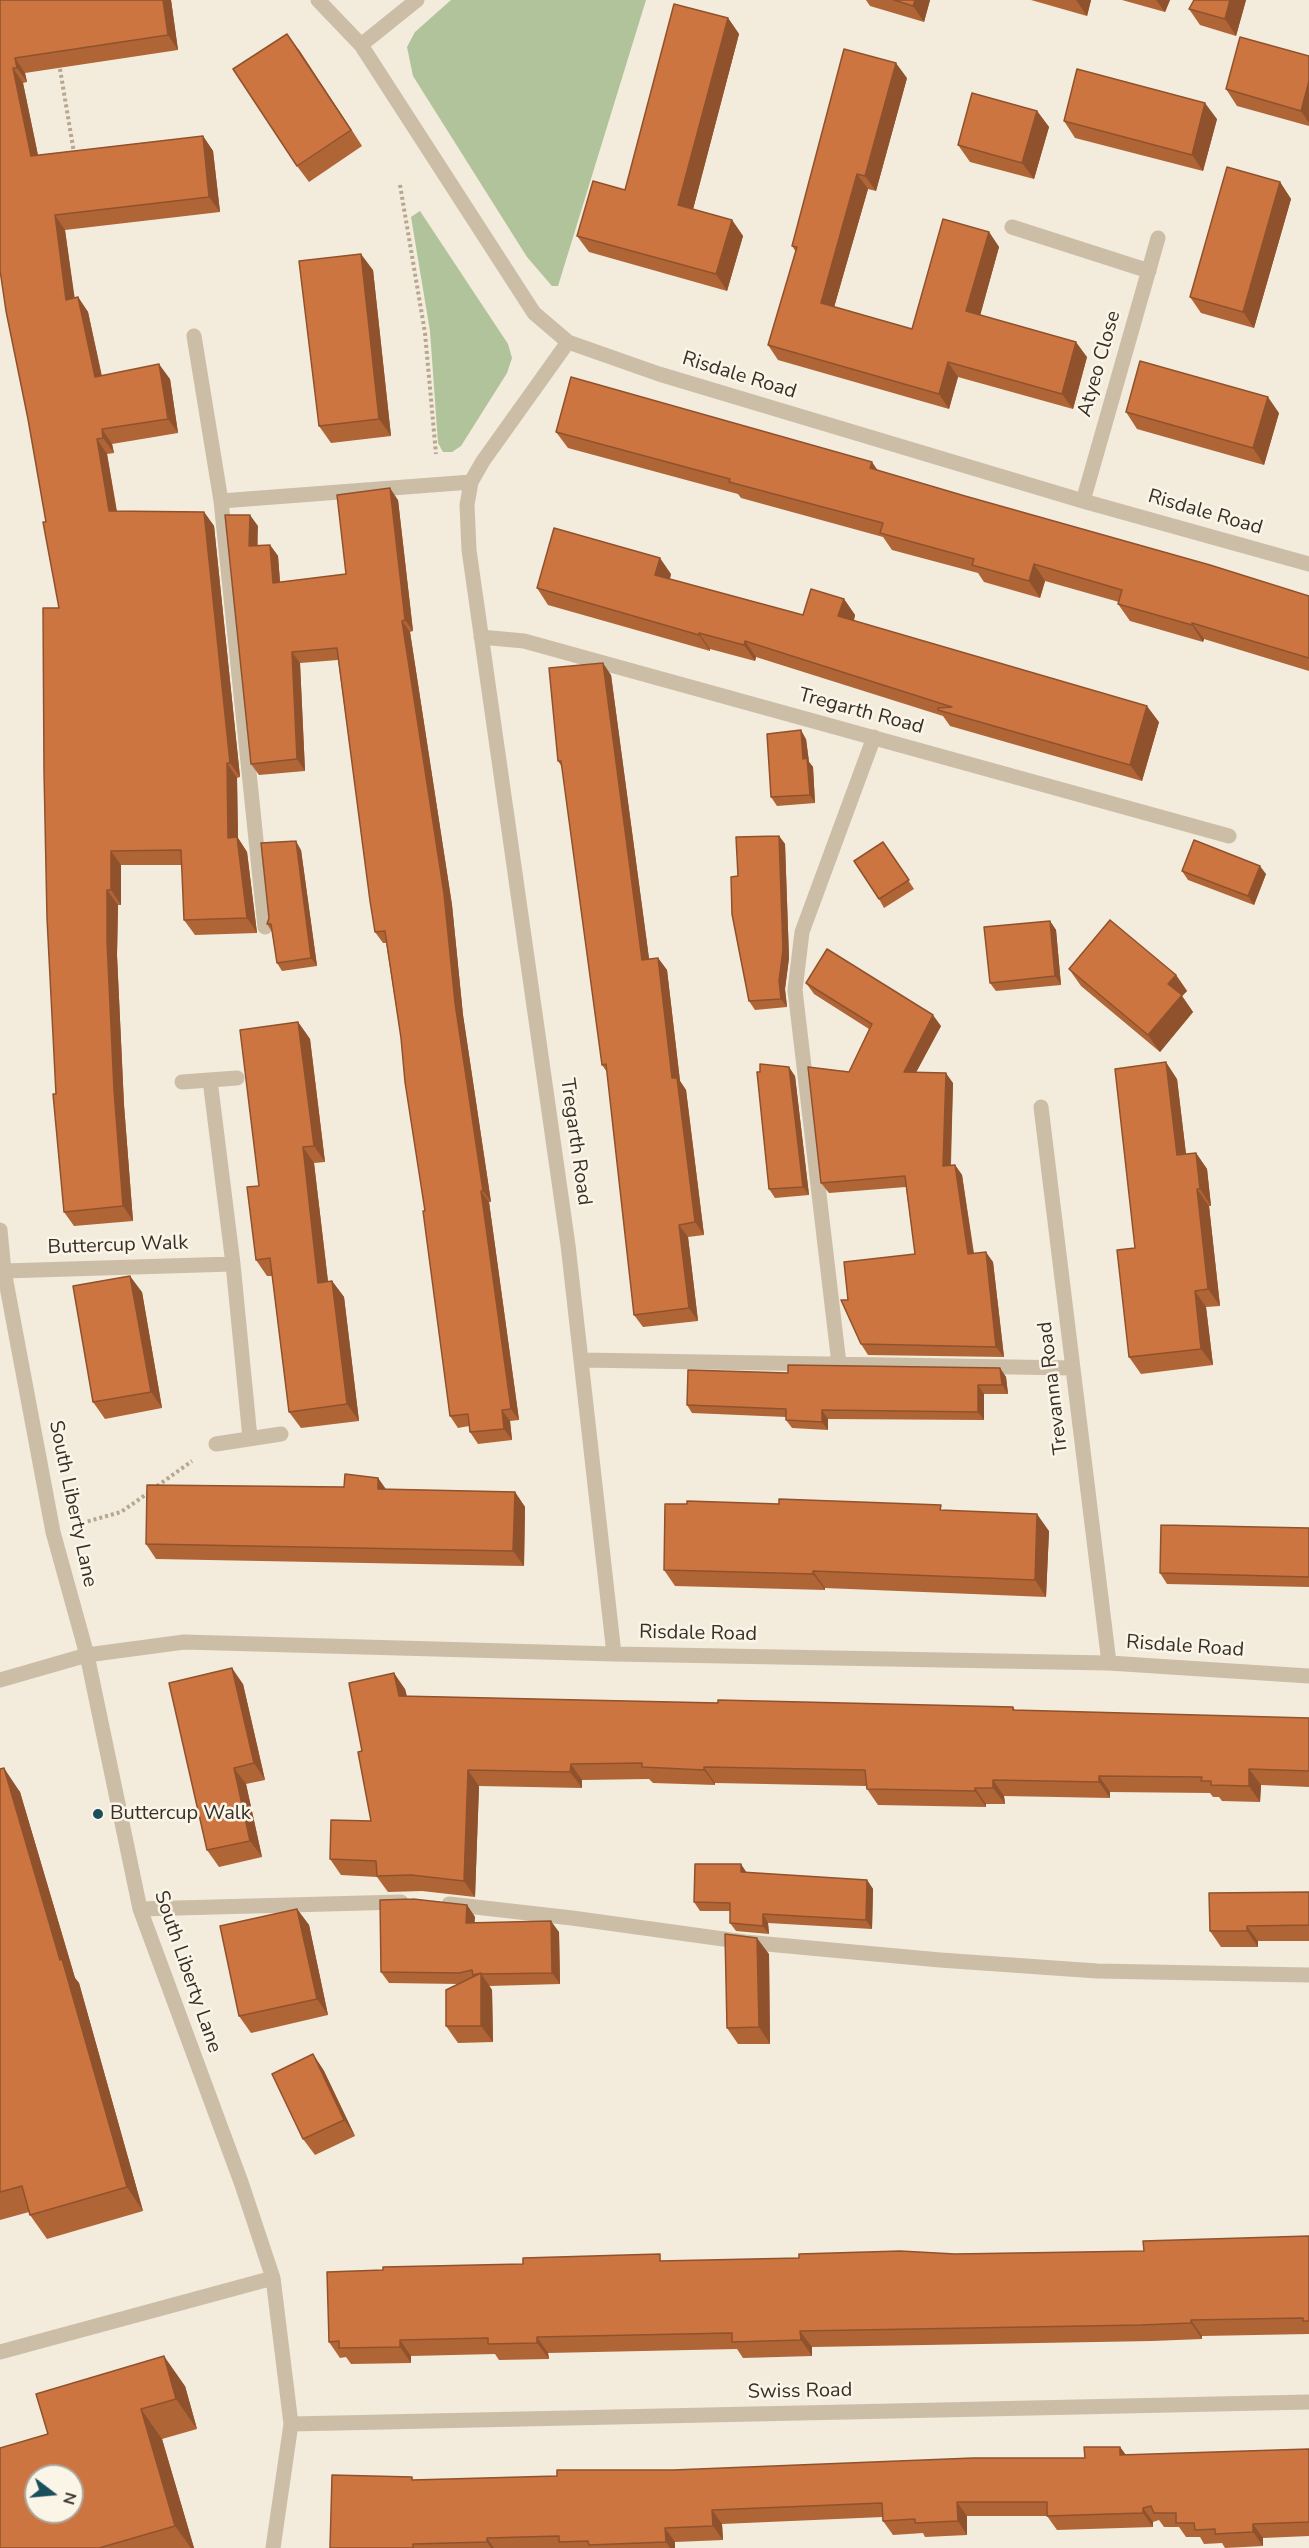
<!DOCTYPE html>
<html>
<head>
<meta charset="utf-8">
<style>
  body { margin:0 }
  #map { position:relative; width:1309px; height:2548px; overflow:hidden; background:#f3ebdb; font-family:"Nunito Sans",sans-serif }
  canvas { display:block }
  .north { position:absolute; left:24px; top:2464px; width:60px; height:60px; box-sizing:border-box; background:#fbf5e8; border:2px solid #ada69b; border-radius:50%; rotate:106deg; font-size:16px; font-weight:700; line-height:24px; text-align:center; color:#382f28 }
  .north::after { content:''; display:block; margin:auto; width:21px; height:27px; background:#1b4f5c; clip-path:polygon(50% 0,100% 100%,50% 72%,0 100%) }
</style>
</head>
<body>
<div id="map">
<canvas width="1309" height="2548"></canvas>
<div class="north">N</div>
</div>
<script>
const g = document.querySelector('canvas').getContext('2d');
g.lineJoin = 'round';
function paint(path, color) { g.fillStyle = color; g.fill(path, 'evenodd'); }
const poly = rows => new Path2D(rows.map(r => 'M' + r).join(''));
function strokePath(path, color, width, dash) { g.strokeStyle = color; g.lineWidth = width; g.lineCap = dash ? 'butt' : 'round'; g.setLineDash(dash || []); g.stroke(path); }
function label(font, color, halo, rows, align = 'center') {
  g.font = font + ' "Nunito Sans",sans-serif'; g.lineWidth = 5; g.setLineDash([]); g.textBaseline = 'middle'; g.strokeStyle = halo; g.fillStyle = color; for (const [text, x, y, turn = 0] of rows) {
    g.save(); g.translate(x, y); g.rotate((+turn || 0) * Math.PI / 180); g.textAlign = isNaN(turn) ? turn : align; if (halo) g.strokeText(text, 0, 0); g.fillText(text, 0, 0); g.restore();
  }
}
paint(poly([
  [451,0,646,0,558,286,552,286,527,257,413,76,407,47,415,32],
  [420,211,508,344,512,358,507,373,461,446,452,452,443,452,438,443,430,331,411,217]
]), '#b0c39a');
strokePath(poly([
  [59,63,74,153],
  [400,185,425,333,436,454],
  [157,1486,192,1461],
  [82,1523,121,1512,151,1491]
]), '#b8a790', 4, [3, 3]);
strokePath(poly([
  [318,0,361,45,534,313,568,342,659,374,1083,501,1309,564],
  [361,45,417,0],
  [1012,227,1149,271],
  [194,336,221,501,265,927],
  [568,342,483,461,471,482,467,505,469,550,568,1245,614,1654],
  [221,501,471,482],
  [1083,501,1158,238],
  [481,637,524,641,1229,836],
  [210,1080,233,1264,250,1438],
  [182,1082,237,1078],
  [1041,1107,1109,1663],
  [0,1230,4,1271,53,1532,87,1655,140,1909,241,2182,273,2278,291,2424,273,2548],
  [4,1271,233,1264],
  [581,1360,1073,1368],
  [839,1364,795,990,802,932,874,737],
  [216,1444,281,1434],
  [0,1680,87,1655,184,1642,614,1654,1109,1663,1309,1676],
  [449,1904,572,1918,745,1942,940,1960,1097,1971,1309,1975],
  [140,1909,401,1902],
  [0,2352,273,2278],
  [291,2424,1309,2402]
]), '#ccbda6', 15);
paint(poly([
  [0,0,171,0,178,50,25,73,27,82,23,83,38,155,203,136,213,151,220,212,65,230,74,298,78,297,88,312,102,376,170,379,178,433,112,444,114,453,107,454,117,511,204,512,214,526,240,777,237,778,238,838,247,852,257,933,195,935,184,920,182,865,121,865,121,905,118,905,117,955,124,1105,133,1221,74,1226,64,1212,56,1094,59,608,46,522,28,419],
  [866,0,930,0,924,22,870,6],
  [1031,0,1091,0,1087,16],
  [1122,0,1170,0,1165,12],
  [1246,0,1236,36,1200,25,1189,9],
  [728,18,739,34,693,209,732,220,743,236,727,291,589,252,577,236,625,190],
  [299,50,362,146,309,182,297,166],
  [1309,56,1309,126,1237,106,1226,89],
  [907,78,876,191,868,189,834,307,912,329,989,232,999,247,980,315,1087,357,1073,409,958,377,949,409,778,360,768,345,796,252,792,246],
  [1037,111,1049,127,1034,179,970,162,958,145],
  [1217,119,1203,171,1075,138,1064,121],
  [1280,182,1291,199,1254,328,1201,313,1190,297],
  [373,270,391,436,331,443,319,426],
  [1126,412,1279,413,1264,465,1137,429],
  [556,432,878,471,1309,596,1309,671,1204,639,1203,642,1130,621,1118,604,1119,602,1045,581,1040,598,984,582,978,573,892,550,883,537,741,498,738,494,568,448],
  [398,500,413,631,410,632,452,905,463,1015,491,1202,489,1202,519,1420,510,1421,512,1440,478,1444,470,1432,469,1426,458,1428,450,1416,425,1211,401,1038,386,943,383,943,375,932,338,660,300,663,305,771,259,775,251,764,258,526,258,545,270,545,278,556,280,582,346,574],
  [671,574,670,579,803,615,844,599,855,615,854,621,1159,722,1142,781,950,726,943,716,756,657,755,661,710,649,710,651,548,605,537,588],
  [611,675,649,959,658,958,667,970,680,1081,686,1090,704,1235,688,1237,698,1321,643,1327,634,1315,607,1072,602,1065,562,767,558,761],
  [806,739,809,762,813,767,815,803,777,806,771,797],
  [779,836,785,844,789,958,785,989,787,1007,755,1010,749,1001,738,876],
  [883,842,914,889,884,908,879,899],
  [301,850,317,966,282,971,277,963,272,932,267,924],
  [1182,871,1266,874,1254,905,1188,880],
  [1050,921,1056,930,1061,985,996,991,990,983],
  [1069,969,1176,975,1187,991,1182,996,1193,1012,1160,1052,1081,986],
  [806,983,941,1026,916,1072,953,1083,951,1165,955,1165,962,1175,974,1253,993,1262,1004,1357,868,1355,861,1344,848,1300,915,1254,906,1187,829,1193,821,1183,849,1072,869,1029,814,994],
  [298,1022,310,1039,325,1162,314,1163,328,1281,332,1281,344,1297,359,1421,301,1428,289,1412,272,1276,267,1276,256,1260,259,1186],
  [760,1072,795,1076,809,1195,775,1198,769,1189],
  [1177,1079,1186,1154,1196,1153,1207,1169,1211,1206,1209,1206,1220,1306,1206,1307,1213,1365,1141,1374,1129,1357,1135,1248],
  [142,1292,162,1408,105,1419,93,1402],
  [1000,1368,1006,1377,1008,1394,984,1394,984,1420,828,1419,828,1430,792,1428,786,1420,786,1417,692,1413,687,1405,788,1373],
  [378,1478,386,1489,515,1492,525,1507,524,1566,156,1559,146,1544,344,1487],
  [944,1510,1049,1531,1046,1597,825,1588,825,1590,675,1586,664,1570],
  [1309,1528,1309,1587,1167,1584,1160,1573],
  [243,1684,265,1780,246,1784,262,1857,219,1867,207,1850],
  [405,1689,407,1696,718,1703,1013,1707,1015,1710,1309,1718,1309,1787,1261,1785,1260,1802,1222,1801,1219,1797,1213,1797,1210,1793,1110,1792,1110,1798,1004,1796,1005,1804,986,1804,986,1807,878,1805,867,1789,866,1786,715,1783,715,1785,653,1783,649,1779,582,1780,582,1788,479,1786,475,1897,422,1891,388,1892,377,1877,341,1875,330,1859,371,1821,362,1751],
  [0,1769,20,1792,75,1978,79,1983,143,2211,47,2239,30,2215,29,2212,0,2220],
  [747,1873,867,1880,873,1889,872,1929,768,1923,769,1934,736,1931,730,1923,730,1911,700,1911,694,1902],
  [1309,1892,1309,1941,1258,1941,1258,1947,1221,1947,1210,1931],
  [467,1905,475,1917,474,1922,559,1932,560,1984,489,1986,492,1990,493,2042,458,2043,446,2026,459,1984,389,1983,381,1972],
  [297,1909,309,1925,328,2015,251,2033,239,2016],
  [769,1954,770,2044,738,2044,727,2028],
  [313,2054,324,2071,355,2136,315,2155,303,2139],
  [1309,2236,1309,2334,1202,2336,1202,2339,1152,2341,812,2347,812,2356,778,2357,743,2358,737,2349,548,2353,549,2359,499,2360,495,2354,411,2356,411,2363,351,2364,346,2357,340,2358,329,2342,383,2270,665,2261,955,2254,1144,2251],
  [185,2386,197,2429,162,2439,194,2548,0,2548,48,2434],
  [1120,2447,1126,2455,1309,2449,1309,2536,1263,2538,1263,2546,1225,2548,1222,2543,1204,2544,1200,2537,1186,2537,1179,2527,1164,2527,1159,2520,1153,2522,1153,2527,1057,2530,1047,2516,967,2516,967,2535,925,2537,923,2533,893,2535,883,2521,883,2517,722,2524,723,2540,675,2542,675,2548,330,2548,414,2480,557,2476,673,2470,1085,2458]
]), '#b06537');
paint(poly([
  [163,0,171,0,178,50,168,35],
  [915,0,930,0,924,22,913,6],
  [1076,0,1091,0,1087,16],
  [1156,0,1170,0,1165,12],
  [1230,0,1246,0,1236,36,1225,19],
  [728,18,739,34,690,221,678,205],
  [287,34,299,50,362,146,351,130],
  [15,58,25,73,27,82,17,68],
  [896,63,907,78,876,191,865,176],
  [13,68,23,83,41,170,31,156],
  [1309,81,1309,123,1301,111],
  [1205,103,1217,119,1203,171,1192,155],
  [1037,111,1049,127,1034,179,1022,163],
  [203,136,213,151,220,212,209,197],
  [857,174,868,189,831,318,821,303],
  [1280,182,1291,199,1254,328,1243,312],
  [55,215,65,230,77,314,66,300],
  [732,220,743,236,727,291,716,274],
  [989,232,999,247,977,327,966,311],
  [361,254,373,270,391,436,379,419],
  [78,297,88,312,105,392,95,377],
  [1076,342,1087,357,1073,409,1062,394],
  [948,362,958,377,949,409,939,394],
  [159,364,170,379,178,433,168,419],
  [1268,397,1279,413,1264,465,1253,448],
  [102,429,112,444,114,453,103,438],
  [97,439,107,454,119,526,109,511],
  [872,462,883,478,870,468],
  [390,488,398,500,413,631,405,620],
  [204,512,214,526,240,777,230,763],
  [250,515,258,526,257,557,249,546],
  [270,545,278,556,281,595,273,583],
  [660,558,671,574,666,592,655,575],
  [1034,564,1045,581,1040,598,1029,581],
  [844,599,855,615,850,633,838,616],
  [402,621,410,632,452,905,463,1015,491,1202,483,1191,455,1003],
  [1192,623,1204,639,1203,642,1192,625],
  [699,633,710,649,710,651,699,635],
  [745,641,756,657,755,661,744,645],
  [292,652,300,663,305,771,297,759],
  [603,663,611,675,651,973,642,960],
  [1147,706,1159,722,1142,781,1130,765],
  [801,730,806,739,809,762,813,767,815,803,810,795,803,759],
  [227,763,237,778,238,838,247,852,257,933,247,918,228,838],
  [779,836,785,844,789,958,785,989,787,1007,781,999,779,981],
  [296,841,301,850,317,966,311,958],
  [111,851,121,865,121,905,111,890],
  [1260,866,1266,874,1254,905,1248,896],
  [107,890,118,905,117,955,124,1105,133,1221,123,1206,114,1090,107,941],
  [1050,921,1056,930,1061,985,1055,976],
  [658,958,667,970,680,1081,686,1090,704,1235,695,1222,672,1078],
  [1176,975,1187,991,1182,996,1193,1012,1160,1052,1148,1035,1168,984],
  [933,1015,941,1026,911,1082,904,1072],
  [298,1022,310,1039,325,1162,314,1146],
  [1166,1062,1177,1079,1188,1171,1177,1155],
  [789,1067,795,1076,809,1195,803,1187],
  [946,1073,953,1083,950,1177,943,1166],
  [303,1147,314,1163,330,1299,318,1283],
  [1196,1153,1207,1169,1211,1206,1200,1189],
  [955,1165,962,1175,975,1264,968,1254],
  [1197,1189,1209,1206,1220,1306,1208,1289],
  [481,1191,489,1202,519,1420,511,1409],
  [679,1225,688,1237,698,1321,689,1308],
  [986,1252,993,1262,1004,1357,996,1347],
  [130,1276,142,1292,162,1408,151,1392],
  [332,1281,344,1297,359,1421,347,1404],
  [1195,1291,1206,1307,1213,1365,1201,1349],
  [1000,1368,1006,1377,1008,1394,1002,1385],
  [978,1385,984,1394,984,1420,978,1412],
  [502,1410,510,1421,512,1440,504,1429],
  [822,1410,828,1419,828,1430,822,1422],
  [378,1478,388,1493,378,1489],
  [515,1492,525,1507,524,1566,513,1551],
  [1037,1514,1049,1531,1046,1597,1035,1580],
  [813,1571,825,1588,825,1590,813,1574],
  [232,1668,243,1684,265,1780,254,1763],
  [394,1673,405,1689,410,1712,399,1696],
  [571,1764,582,1780,582,1788,570,1772],
  [704,1767,715,1783,715,1785,704,1770],
  [4,1768,20,1792,75,1978,79,1983,143,2211,127,2187],
  [234,1768,246,1784,262,1857,250,1841],
  [1249,1769,1261,1785,1260,1802,1249,1786],
  [468,1770,479,1786,475,1897,464,1881],
  [1099,1776,1110,1792,1110,1798,1099,1782],
  [993,1780,1004,1796,1005,1804,993,1788],
  [975,1788,986,1804,986,1807,975,1791],
  [741,1864,747,1873,741,1872],
  [867,1880,873,1889,872,1929,866,1920],
  [467,1905,475,1917,474,1934,466,1923],
  [297,1909,309,1925,328,2015,317,1999],
  [763,1914,768,1923,769,1934,763,1926],
  [551,1921,559,1932,560,1984,552,1973],
  [1247,1926,1258,1941,1258,1947,1247,1931],
  [757,1938,769,1954,770,2044,759,2027],
  [481,1973,492,1990,493,2042,481,2026],
  [313,2054,324,2071,355,2136,344,2120],
  [1191,2320,1202,2336,1202,2339,1191,2323],
  [800,2331,812,2347,812,2356,801,2340],
  [537,2337,548,2353,549,2359,537,2343],
  [400,2340,411,2356,411,2363,400,2347],
  [164,2356,185,2386,197,2429,176,2399],
  [141,2409,162,2439,194,2548,191,2548,175,2526],
  [1120,2447,1130,2461,1120,2455],
  [957,2502,967,2516,967,2535,958,2521],
  [1143,2508,1153,2522,1153,2527,1143,2513],
  [712,2510,722,2524,723,2540,713,2526],
  [1253,2524,1263,2538,1263,2546,1253,2532],
  [665,2528,675,2542,675,2548,670,2548,666,2542],
  [487,2538,494,2548,491,2548,487,2542]
]), '#90522d');
const building = poly([
  [0,0,163,0,168,35,15,58,17,68,13,68,31,156,203,136,209,197,55,215,66,300,78,297,95,377,159,364,168,419,102,429,103,438,97,439,109,511,204,512,230,763,227,763,228,838,237,837,247,918,184,920,181,850,111,851,111,890,107,890,107,941,114,1090,123,1206,64,1212,53,1094,56,1094,47,918,44,771,43,608,59,608,43,522,46,522,28,419,6,311,0,270,0,0],
  [894,0,915,0,913,6,894,0],
  [1194,0,1230,0,1225,19,1189,9,1194,0],
  [674,4,728,18,678,205,732,220,716,274,577,236,593,181,625,190,674,4],
  [287,34,351,130,297,166,233,69,287,34],
  [1240,37,1309,56,1309,81,1301,111,1226,89,1240,37],
  [844,49,896,63,865,176,857,174,821,303,912,329,943,219,989,232,966,311,1076,342,1062,394,948,362,939,394,768,345,797,247,792,246,844,49],
  [1077,69,1205,103,1192,155,1064,121,1077,69],
  [972,93,1037,111,1022,163,958,145,972,93],
  [1227,167,1280,182,1243,312,1190,297,1227,167],
  [361,254,379,419,319,426,299,261,361,254],
  [1140,361,1268,397,1253,448,1126,412,1140,361],
  [571,377,872,462,870,468,965,496,1210,565,1309,596,1309,658,1192,623,1192,625,1118,604,1122,590,1034,564,1029,581,972,565,974,559,880,533,883,523,729,482,730,479,556,432,571,377],
  [390,488,405,620,402,621,444,894,455,1003,483,1191,481,1191,511,1409,502,1410,504,1429,470,1432,468,1414,450,1416,423,1211,425,1211,405,1082,401,1038,385,931,375,932,370,901,337,648,292,652,297,759,251,764,225,515,250,515,249,546,270,545,273,583,346,574,337,495,390,488],
  [554,528,660,558,655,575,803,615,811,589,844,599,838,616,1147,706,1130,765,938,710,938,708,952,707,745,641,744,645,699,633,699,635,537,588,554,528],
  [603,663,642,960,658,958,672,1078,677,1078,695,1222,679,1225,689,1308,634,1315,606,1064,602,1065,561,761,558,761,549,668,603,663],
  [801,730,803,759,807,758,810,795,771,797,767,734,801,730],
  [779,836,783,950,779,981,781,999,749,1001,732,914,731,877,738,876,736,837,779,836],
  [1194,840,1260,866,1248,896,1182,871,1194,840],
  [296,841,311,958,277,963,271,924,267,924,269,918,261,843,296,841],
  [883,842,909,880,879,899,854,861,883,842],
  [1110,920,1176,975,1168,984,1182,995,1148,1035,1069,969,1110,920],
  [1050,921,1055,976,990,983,984,927,1050,921],
  [827,949,933,1015,904,1072,946,1073,943,1166,955,1165,968,1254,986,1252,996,1347,861,1344,841,1300,848,1300,844,1262,915,1254,905,1176,821,1183,808,1067,849,1072,872,1024,806,983,827,949],
  [298,1022,314,1146,303,1147,318,1283,332,1281,347,1404,289,1412,270,1258,256,1260,247,1187,259,1186,240,1030,298,1022],
  [1166,1062,1177,1155,1196,1153,1200,1189,1197,1189,1208,1289,1195,1291,1201,1349,1129,1357,1117,1250,1135,1248,1115,1069,1166,1062],
  [760,1064,789,1067,803,1187,769,1189,757,1072,760,1072,760,1064],
  [130,1276,151,1392,93,1402,73,1286,130,1276],
  [788,1365,1000,1368,1002,1385,978,1385,978,1412,822,1410,822,1422,786,1420,786,1409,687,1405,688,1370,788,1373,788,1365],
  [345,1474,378,1478,378,1489,515,1492,513,1551,146,1544,147,1485,344,1487,345,1474],
  [779,1499,941,1505,940,1510,1037,1514,1035,1580,813,1571,813,1574,664,1570,665,1504,687,1504,687,1501,779,1504,779,1499],
  [1161,1525,1309,1528,1309,1577,1160,1573,1161,1525],
  [232,1668,254,1763,234,1768,250,1841,207,1850,169,1683,232,1668],
  [394,1673,399,1696,718,1703,718,1700,1013,1707,1013,1710,1309,1718,1309,1771,1249,1769,1249,1786,1211,1785,1211,1781,1201,1781,1202,1777,1099,1776,1099,1782,993,1780,993,1788,975,1788,975,1791,867,1789,865,1770,704,1767,704,1770,642,1767,642,1763,571,1764,570,1772,468,1770,464,1881,411,1875,377,1876,376,1861,330,1859,331,1820,371,1821,358,1752,362,1751,349,1683,394,1673],
  [4,1768,60,1960,62,1959,127,2187,30,2215,22,2186,0,2192,0,1769,4,1768],
  [695,1864,741,1864,741,1872,867,1880,866,1920,763,1914,763,1926,730,1923,730,1903,694,1902,695,1864],
  [1309,1892,1309,1925,1247,1926,1247,1931,1210,1931,1209,1893,1309,1892],
  [413,1899,467,1905,466,1923,551,1921,552,1973,481,1974,481,1973,473,1975,472,1970,459,1973,381,1972,380,1900,413,1899],
  [297,1909,317,1999,239,2016,220,1926,297,1909],
  [725,1934,757,1938,759,2027,727,2028,725,1934],
  [481,1973,481,2026,446,2026,446,1990,481,1973],
  [313,2054,344,2120,303,2139,272,2074,313,2054],
  [1309,2236,1309,2321,1303,2321,1303,2318,1191,2320,1191,2323,1141,2325,800,2331,801,2340,767,2341,732,2342,732,2333,537,2337,537,2343,488,2344,488,2338,400,2340,400,2347,339,2348,339,2341,329,2342,327,2272,383,2270,383,2267,523,2264,523,2258,660,2254,660,2261,799,2258,799,2254,900,2251,955,2254,1144,2251,1143,2241,1309,2236],
  [164,2356,176,2399,141,2409,175,2526,99,2548,0,2548,0,2448,48,2434,36,2394,164,2356],
  [36,2476,72,2476,72,2512,36,2512,36,2476],
  [1084,2447,1120,2447,1120,2455,1309,2449,1309,2522,1253,2524,1253,2532,1215,2534,1215,2529,1195,2530,1194,2523,1176,2523,1176,2513,1154,2513,1151,2506,1143,2508,1143,2513,1047,2516,1047,2502,957,2502,958,2521,915,2523,915,2519,883,2521,882,2503,712,2510,713,2526,665,2528,666,2542,589,2545,588,2541,559,2542,559,2536,487,2538,487,2542,413,2544,413,2548,330,2548,332,2475,412,2477,412,2480,521,2477,557,2476,557,2470,673,2470,973,2458,1085,2458,1084,2447]
]);
paint(building, '#cd7540');
strokePath(building, '#90522d', 1.5);
for (const [x, y, r, color] of [
  [98,1814,6,"#1b4f5c"]
]) { const dot = new Path2D(); dot.arc(x, y, r, 0, 2 * Math.PI); g.fillStyle = color; g.fill(dot); strokePath(dot, '#fbf5e8', 2); }
label('20px', '#382f28', '#fbf5e8', [
  ["Atyeo Close",1100,364,-74],
  ["Risdale Road",739,376,17],
  ["Risdale Road",1205,513,16],
  ["Tregarth Road",861,712,15],
  ["Tregarth Road",575,1142,82],
  ["Buttercup Walk",118,1246,-2],
  ["Trevanna Road",1054,1388,-97],
  ["South Liberty Lane",72,1504,78],
  ["Risdale Road",698,1634,1],
  ["Risdale Road",1185,1647,4],
  ["South Liberty Lane",187,1972,71],
  ["Swiss Road",800,2392,-1]
]);
label('20px', '#382f28', '#fbf5e8', [
  ["Buttercup Walk",110,1814]
], 'left');
</script>
</body>
</html>
